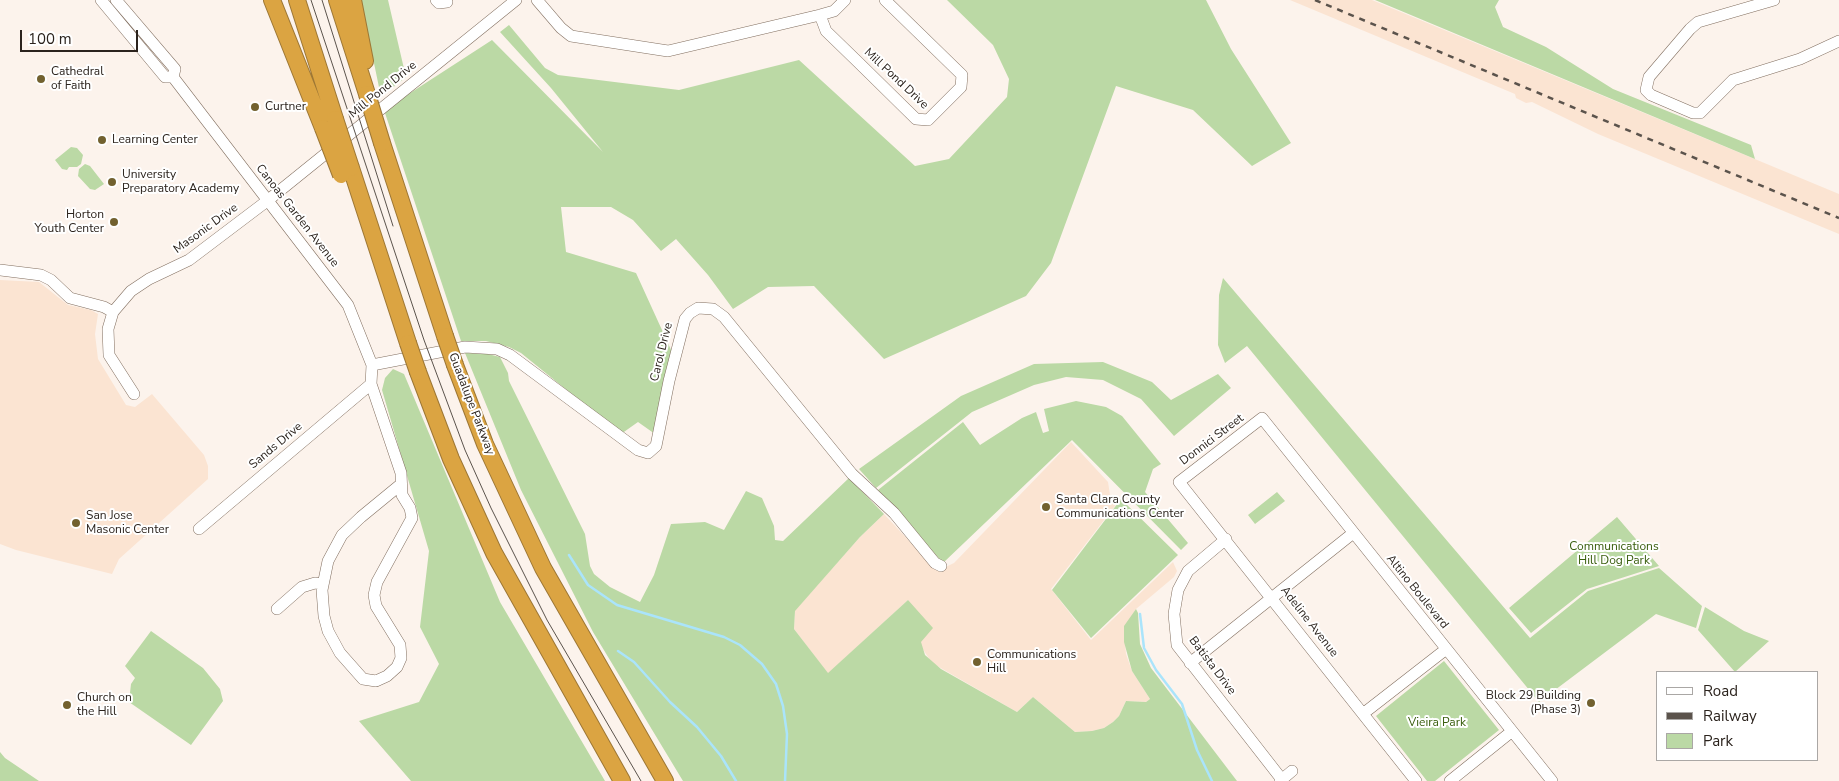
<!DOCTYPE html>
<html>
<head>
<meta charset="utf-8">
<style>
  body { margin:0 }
  #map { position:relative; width:1839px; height:781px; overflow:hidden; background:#fcf3ec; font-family:"Nunito Sans",sans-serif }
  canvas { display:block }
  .legend { position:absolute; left:1656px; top:671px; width:162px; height:90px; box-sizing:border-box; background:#fff; border:1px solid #aaa7a5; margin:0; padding:6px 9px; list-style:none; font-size:15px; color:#2b231d }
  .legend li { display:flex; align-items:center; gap:10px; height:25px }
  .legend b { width:25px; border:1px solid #aaa7a5 }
  .scale { position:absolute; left:20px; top:30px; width:118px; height:22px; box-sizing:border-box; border:2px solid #2b231d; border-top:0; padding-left:6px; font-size:15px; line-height:18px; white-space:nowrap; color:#2b231d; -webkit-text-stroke:4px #fff; paint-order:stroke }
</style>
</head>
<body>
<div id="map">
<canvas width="1839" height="781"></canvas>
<ul class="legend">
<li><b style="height:6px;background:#fff"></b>Road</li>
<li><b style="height:6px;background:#5b534c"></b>Railway</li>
<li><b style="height:14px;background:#bbd9a5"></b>Park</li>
</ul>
<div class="scale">100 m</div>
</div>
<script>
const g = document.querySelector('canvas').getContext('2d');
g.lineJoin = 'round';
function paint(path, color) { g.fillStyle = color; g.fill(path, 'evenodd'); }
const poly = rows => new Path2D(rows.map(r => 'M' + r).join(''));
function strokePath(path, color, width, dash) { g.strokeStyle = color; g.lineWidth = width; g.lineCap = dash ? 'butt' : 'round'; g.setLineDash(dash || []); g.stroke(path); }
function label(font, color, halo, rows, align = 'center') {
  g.font = font + ' "Nunito Sans",sans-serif'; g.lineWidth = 4; g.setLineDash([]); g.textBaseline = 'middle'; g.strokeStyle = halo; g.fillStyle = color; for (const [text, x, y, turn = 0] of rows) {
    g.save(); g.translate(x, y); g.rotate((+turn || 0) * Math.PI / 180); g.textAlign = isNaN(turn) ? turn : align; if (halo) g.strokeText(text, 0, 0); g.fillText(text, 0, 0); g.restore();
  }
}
paint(poly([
  [1290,0,1372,0,1839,194,1839,234,1598,134,1532,102,1526,103,1516,98,1515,94],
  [0,280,39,282,68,305,91,310,98,314,95,334,98,359,126,405,135,407,152,394,204,455,208,466,208,479,119,559,112,574,16,550,0,544],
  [1071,442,1108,482,1110,495,1118,502,1051,589,1091,640,1173,562,1177,571,1174,577,1136,609,1124,630,1126,654,1132,671,1150,699,1146,702,1126,701,1119,716,1113,722,1104,728,1092,731,1075,732,1033,697,1017,712,932,663,922,648,908,600,828,674,794,629,795,610,860,537,884,514,937,571,954,563]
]), '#fbe4d2');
paint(poly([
  [361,0,388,0,405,73,406,77,381,97],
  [947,0,1206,0,1231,49,1291,143,1252,166,1193,110,1116,86,1051,263,1026,296,884,359,814,286,768,287,733,309,708,275,676,239,661,251,633,220,611,207,561,207,566,252,636,273,672,352,655,434,638,422,621,434,521,353,509,347,486,341,461,341,384,110,492,40,603,152,551,88,500,32,509,25,545,68,558,75,679,90,799,60,915,166,949,159,1007,97,1009,79,993,45],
  [1375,0,1499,0,1495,7,1503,27,1546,47,1613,89,1751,145,1755,159],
  [71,147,77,148,83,155,81,164,77,167,69,167,67,170,62,169,55,160],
  [85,164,90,166,104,184,95,190,90,189,78,176,79,169],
  [1223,278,1530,638,1588,591,1659,568,1702,606,1696,628,1656,614,1539,702,1247,346,1225,363,1218,345,1219,295],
  [465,353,488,354,500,357,508,373,509,381,585,534,590,566,594,574,610,587,640,602,654,575,671,524,705,522,724,530,746,491,762,498,774,526,775,540,783,541,849,478,884,514,860,537,795,611,794,629,828,673,908,600,933,628,921,642,925,655,941,669,1017,712,1033,697,1075,732,1092,731,1104,728,1113,722,1119,716,1126,701,1146,702,1150,699,1132,671,1124,642,1124,626,1136,609,1138,613,1140,644,1151,668,1237,781,683,781,593,632,521,490],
  [1103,362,1152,382,1171,400,1218,374,1231,388,1174,436,1141,399,1103,380,1066,377,1034,385,972,412,876,488,859,469,961,396,1034,364],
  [393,369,404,374,500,602,605,781,411,781,359,721,419,702,439,664,420,627,429,551,382,390,385,378],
  [1076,401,1106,407,1122,416,1161,464,1153,469,1145,492,1188,543,1181,550,1072,440,943,563,878,490,963,422,980,445,1022,418,1036,412,1043,433,1049,431,1044,409],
  [1277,492,1285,501,1255,524,1248,515],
  [1121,499,1178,555,1091,638,1052,590],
  [1617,517,1659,566,1587,589,1531,633,1509,608],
  [1705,607,1744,631,1769,641,1735,672,1698,630],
  [151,631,203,668,220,689,223,701,191,745,129,702,131,684,135,678,125,666],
  [1444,661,1499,730,1435,781,1427,781,1376,716],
  [0,752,5,758,39,781,0,781]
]), '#bbd9a5');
strokePath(poly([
  [569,555,588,585,617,605,724,637,740,645,762,664,776,684,783,706,787,734,785,781],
  [1140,614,1144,648,1156,670,1182,704,1197,750,1212,781],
  [618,651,634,662,670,702,697,727,721,756,736,781]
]), '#aae4fb', 2.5);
const minor = poly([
  [101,0,165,77,173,77],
  [116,0,175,69,173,77],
  [436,0,439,3,447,2],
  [537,0,561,28,571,36,668,51,820,15,834,11,845,0],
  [1774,0,1698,22,1690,29,1649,77,1646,90,1651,95,1693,113,1700,113,1733,80,1800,59,1839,41],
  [820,15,826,31,859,63,916,119,928,120,961,87,962,75,885,0],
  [173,77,348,305,372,365,371,384,401,473,402,495,410,508,412,518,377,582,374,595,376,606,400,645,401,658,397,667,387,676,376,681,363,679,340,653,328,631,324,616,322,590,328,561,342,535,361,517,400,485],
  [0,270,41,275,51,280,70,298,104,307,113,312],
  [372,365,465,347,497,349,510,355,638,450,648,453,656,446,669,381,685,319,690,313,698,308,713,309,724,317,852,474,894,513,935,563,941,566],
  [134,394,109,355,108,329,113,312,131,291,149,279,189,260,267,201,516,0],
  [199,529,371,384],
  [1226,539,1188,571,1178,590,1174,614,1177,645,1283,781],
  [277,609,302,587,315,583,323,584],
  [1190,663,1352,534],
  [1364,713,1445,650],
  [1280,781,1292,771],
  [1416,781,1179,482,1262,418,1552,781],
  [1450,781,1511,732]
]);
const highway = poly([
  [272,0,323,128],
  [297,0,335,119],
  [337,0,367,94],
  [353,0,365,61],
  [382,143,445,336],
  [351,168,408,343],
  [455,365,485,444,543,568,665,781],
  [418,372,451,459,494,553,622,781]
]);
strokePath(minor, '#826f60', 12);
strokePath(highway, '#9d7735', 18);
strokePath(minor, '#fff', 11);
strokePath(highway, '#dba442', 16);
strokePath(poly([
  [311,0,424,340,465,450,491,508,547,620,641,781],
  [322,0,393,226]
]), '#5b534c', 1);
strokePath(poly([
  [1315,0,1839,218]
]), '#5b534c', 2.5, [6, 6]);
const highwayBridge = poly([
  [367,94,382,143],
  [335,119,351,168],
  [323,128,341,175],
  [445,336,455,365],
  [408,343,418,372]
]);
strokePath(highwayBridge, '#9d7735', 18, []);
strokePath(highwayBridge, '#dba442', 16);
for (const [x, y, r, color] of [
  [41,79,5,"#72612f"],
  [255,107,5,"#72612f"],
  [102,140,5,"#72612f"],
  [112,182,5,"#72612f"],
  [114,222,5,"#72612f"],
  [1046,507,5,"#72612f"],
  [76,523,5,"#72612f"],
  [977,662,5,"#72612f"],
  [1591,703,5,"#72612f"],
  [67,705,5,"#72612f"]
]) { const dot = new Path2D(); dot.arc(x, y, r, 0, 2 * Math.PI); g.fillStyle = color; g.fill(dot); strokePath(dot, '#fff', 2); }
label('12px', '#2b231d', '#fff', [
  ["Cathedral",51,72],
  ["of Faith",51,86],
  ["Curtner",265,107],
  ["Learning Center",112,140],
  ["University",122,175],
  ["Preparatory Academy",122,189],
  ["Horton",104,215,"right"],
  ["Youth Center",104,229,"right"],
  ["Santa Clara County",1056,500],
  ["Communications Center",1056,514],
  ["San Jose",86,516],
  ["Masonic Center",86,530],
  ["Communications",987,655],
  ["Hill",987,669],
  ["Block 29 Building",1581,696,"right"],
  ["(Phase 3)",1581,710,"right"],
  ["Church on",77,698],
  ["the Hill",77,712]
], 'left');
label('12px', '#2b231d', '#fff', [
  ["Mill Pond Drive",896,79,43],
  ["Mill Pond Drive",383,90,-39],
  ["Canoas Garden Avenue",297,216,52],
  ["Masonic Drive",206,229,-36],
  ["Carol Drive",662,352,-76],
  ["Guadalupe Parkway",471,404,69],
  ["Donnici Street",1212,440,-37],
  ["Sands Drive",276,446,-40],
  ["Altino Boulevard",1417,592,51],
  ["Adeline Avenue",1309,622,52],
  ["Batista Drive",1212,666,53]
]);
label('12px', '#385d0c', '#fff', [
  ["Communications",1614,547],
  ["Hill Dog Park",1614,561],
  ["Vieira Park",1437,723]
]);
</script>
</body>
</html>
